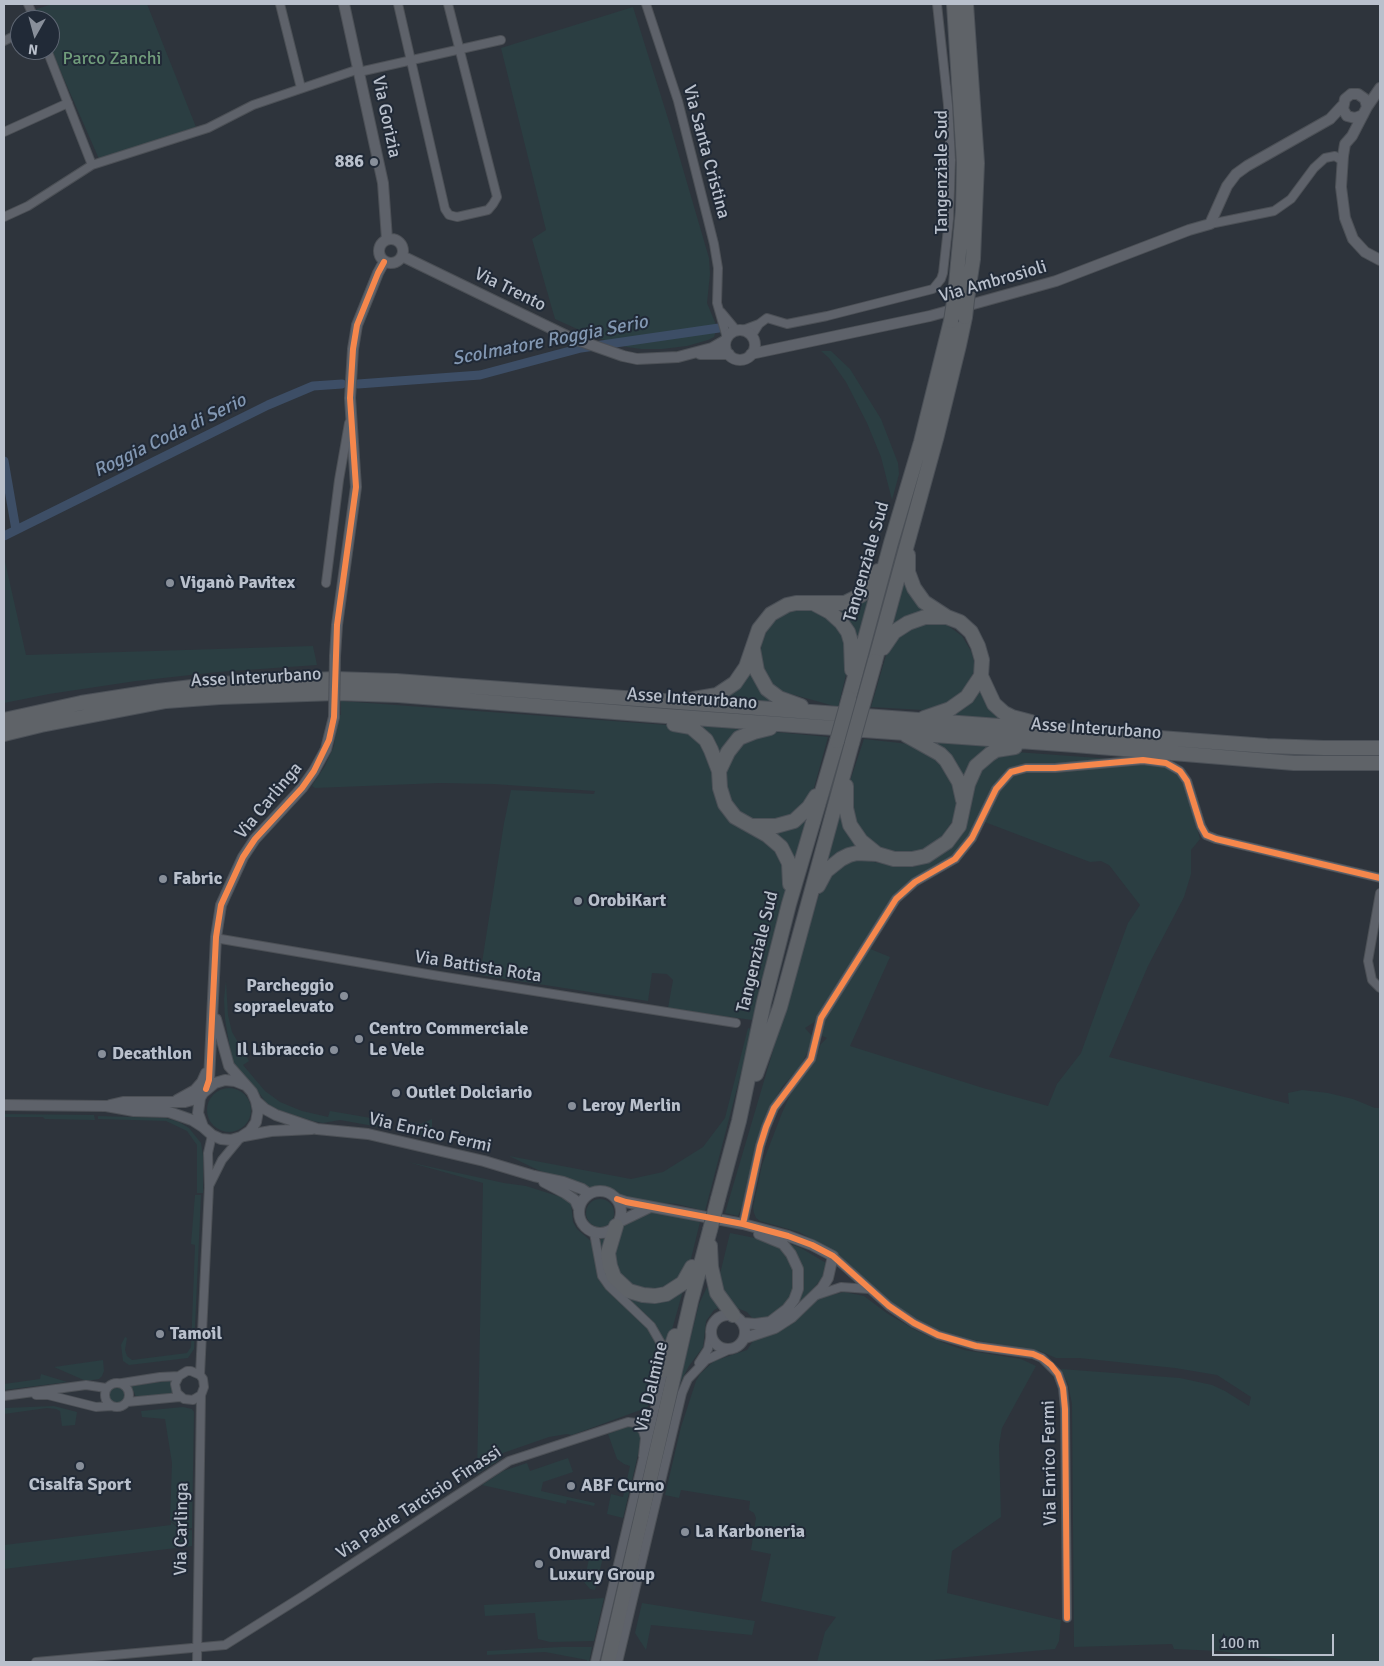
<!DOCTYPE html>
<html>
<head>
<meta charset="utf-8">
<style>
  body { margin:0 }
  #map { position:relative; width:1384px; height:1666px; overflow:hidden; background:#2e343c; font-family:Signika,sans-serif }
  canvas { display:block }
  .frame { position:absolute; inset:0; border:5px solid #b9c0cc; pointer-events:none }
  .north { position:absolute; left:10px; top:10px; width:50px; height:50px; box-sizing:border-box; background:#212a37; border:1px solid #5e6673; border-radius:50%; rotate:187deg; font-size:14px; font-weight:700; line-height:20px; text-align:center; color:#b9c0cc }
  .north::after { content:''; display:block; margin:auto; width:18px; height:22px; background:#888f9a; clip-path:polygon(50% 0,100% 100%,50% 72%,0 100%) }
  .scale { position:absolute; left:1212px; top:1634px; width:122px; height:22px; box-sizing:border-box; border:2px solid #b9c0cc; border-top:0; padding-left:6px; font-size:15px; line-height:18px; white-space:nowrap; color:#b9c0cc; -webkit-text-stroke:4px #212a37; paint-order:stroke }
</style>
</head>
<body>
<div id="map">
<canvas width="1384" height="1666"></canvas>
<div class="frame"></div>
<div class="north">N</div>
<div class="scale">100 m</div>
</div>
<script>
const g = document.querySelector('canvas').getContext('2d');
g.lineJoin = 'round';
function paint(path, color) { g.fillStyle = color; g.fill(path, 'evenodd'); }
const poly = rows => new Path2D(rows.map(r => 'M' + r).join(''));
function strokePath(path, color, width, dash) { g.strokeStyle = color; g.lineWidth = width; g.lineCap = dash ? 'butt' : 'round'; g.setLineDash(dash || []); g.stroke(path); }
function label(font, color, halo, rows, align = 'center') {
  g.font = font + ' Signika,sans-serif'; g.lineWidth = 4; g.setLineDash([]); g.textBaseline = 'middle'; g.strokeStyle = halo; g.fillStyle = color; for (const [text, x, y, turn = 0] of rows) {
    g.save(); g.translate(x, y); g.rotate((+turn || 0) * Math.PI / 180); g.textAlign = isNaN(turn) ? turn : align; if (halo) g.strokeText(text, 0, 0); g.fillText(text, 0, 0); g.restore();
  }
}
paint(poly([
  [52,4,147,4,196,127,99,159,50,47,50,20,38,20,34,10],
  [633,7,671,128,709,258,710,274,707,303,717,327,714,337,708,340,687,346,662,349,641,349,627,347,595,337,555,319,532,239,546,230,501,48],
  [821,351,831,351,850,369,881,419,898,463,899,474,892,500,881,457,867,423,846,382,829,358],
  [4,557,26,655,313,646,317,665,218,672,136,681,49,694,4,703],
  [904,574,931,611,918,612,907,616,896,622,888,631],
  [875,586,858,645,828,607],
  [812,607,829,619,840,629,845,640,849,663,838,707,780,691,772,684,765,674,760,661,762,640,772,623,787,613],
  [917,622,937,622,947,625,962,636,971,651,976,668,966,686,957,698,946,704,923,710,871,707,889,645],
  [749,668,785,705,714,700],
  [980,684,1013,720,942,715],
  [341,701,667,725,692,734,703,745,713,770,715,797,722,813,736,826,765,839,782,856,787,884,779,921,752,1020,668,1008,673,980,667,974,652,973,648,1001,480,975,504,823,511,790,594,794,595,791,493,784,440,783,315,788,312,786,313,784,325,766,334,746,338,715,341,715],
  [695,724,744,728,746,729,721,757],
  [775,732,828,737,814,788,809,799,793,817,761,822,743,816,728,799,723,777,725,765,742,742],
  [864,739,909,744,932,753,951,776,957,799,953,820,941,838,927,848,906,854,898,854,883,850,865,837,851,813,850,781],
  [926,740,1000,746,965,782],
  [1016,752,1112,759,1135,758,1009,771,970,838,953,857,913,881,819,1017,816,1021,805,1028,812,1036,810,1047,800,1067,782,1087,765,1117,754,1155,747,1194,738,1216,725,1213,821,888,831,874,851,861,869,861,894,866,913,867,934,860,941,855,950,847,978,770,998,756],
  [1135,763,1163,765,1174,770,1183,778,1200,839,1191,850,1191,874,1184,897,1148,966,1109,1057,1289,1104,1288,1093,1302,1090,1328,1093,1353,1099,1375,1108,1380,1108,1380,1662,1302,1662,1219,1651,1174,1649,1172,1644,1074,1647,1072,1404,1068,1384,1061,1369,1180,1378,1212,1385,1225,1391,1249,1406,1251,1397,1217,1375,1175,1368,1079,1358,1056,1358,1040,1351,956,1337,942,1332,928,1326,901,1310,832,1250,799,1232,760,1221,756,1218,754,1213,753,1207,762,1165,782,1113,790,1095,813,1063,821,1044,827,1038,818,1034,823,1019,868,948,890,957,850,1046,983,1088,1048,1106,1057,1084,1081,1053,1128,923,1140,905,1109,865,1101,861,1090,862,982,821,997,790,1012,773,1026,769],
  [840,809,866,849,826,866],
  [809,816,796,867,764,831],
  [226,981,228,1015,232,1032,249,1061,243,1065,265,1091,280,1102,302,1111,328,1117,330,1111,371,1118,371,1120,373,1120,379,1127,340,1120,323,1123,313,1121,279,1110,270,1106,265,1101,251,1082,244,1079,236,1070,231,1054,225,1019,224,999],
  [748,1028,751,1029,748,1046,705,1211,677,1204,624,1200,612,1190,601,1187,590,1189,538,1170,509,1156,631,1179,663,1172,703,1147,725,1118],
  '207 1110a22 22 0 1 1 44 0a22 22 0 1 1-44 0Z',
  [4,1114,94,1115,95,1120,45,1119,43,1117,4,1117],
  [98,1116,166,1118,179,1122,189,1128,201,1143,203,1156,203,1193,197,1193,197,1145,187,1131,166,1121,98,1119],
  [432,1119,432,1129,427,1135,422,1136,411,1134,403,1128,403,1121,421,1124],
  [408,1162,504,1183,526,1186,564,1198,571,1203,573,1222,577,1229,592,1242,598,1272,604,1286,652,1333,659,1347,661,1363,659,1373,648,1406,646,1408,572,1435,567,1434,549,1437,503,1453,501,1459,477,1474,483,1183],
  [195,1195,201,1195,194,1349,188,1358,129,1365,123,1361,121,1345,125,1337,127,1338,125,1350,127,1356,132,1360,187,1353,191,1347,195,1245,191,1244],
  '586 1213a14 14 0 1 1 28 0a14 14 0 1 1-28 0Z',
  [653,1212,700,1222,688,1271,666,1292,627,1287,612,1263,619,1230,624,1225,644,1213],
  [730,1233,765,1240,775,1245,781,1250,791,1262,795,1277,792,1296,774,1316,754,1320,747,1312,737,1308,727,1301,718,1282],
  [601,1239,607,1239,625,1294,684,1287,666,1351,662,1338,616,1291,605,1274,600,1248],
  [782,1241,801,1248,826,1263,825,1272,822,1278,798,1307,797,1302,802,1284],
  [707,1287,720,1307,714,1310,706,1321,703,1347,689,1366,679,1385,699,1304],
  [844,1292,864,1296,888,1314,917,1331,944,1343,964,1350,1021,1359,1036,1366,1002,1428,999,1445,1001,1517,952,1551,947,1593,1061,1620,1059,1641,1055,1649,912,1662,817,1662,825,1632,836,1617,761,1601,771,1554,751,1550,756,1518,754,1513,749,1510,750,1501,681,1490,679,1498,665,1495,681,1427,696,1381,700,1374,714,1361,747,1350,755,1338,787,1327,816,1299],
  [103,1360,104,1371,102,1376,99,1379,86,1381,54,1367],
  [41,1374,67,1382,4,1390,4,1384,40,1379],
  [176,1380,180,1397,137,1399,131,1386],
  '108 1395a9 9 0 1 1 18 0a9 9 0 1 1-18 0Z',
  [54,1406,77,1412,75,1425,62,1426,60,1411,56,1409,47,1408,4,1414,4,1408],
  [183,1407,192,1409,194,1412,192,1528,181,1529,170,1520,172,1463,165,1419,142,1417,141,1411],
  [627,1427,631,1427,639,1432,641,1436,641,1442,623,1518,607,1514,611,1494,623,1497,630,1466,624,1464,617,1459,608,1434],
  [568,1458,573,1472,543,1482,541,1491,595,1503,594,1506,567,1500,566,1504,482,1485,503,1471,527,1463,530,1471],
  [171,1522,182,1531,192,1530,192,1546,4,1569,4,1545,171,1525],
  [590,1554,603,1557,595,1590,590,1589,584,1582],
  [604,1598,594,1641,550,1642,538,1639,535,1613,485,1616,484,1605],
  [642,1603,755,1621,752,1635,651,1625,646,1650,635,1633],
  [561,1647,592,1647,589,1662,587,1662,587,1660,545,1652,487,1655,487,1651]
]), '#2b3e42');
strokePath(poly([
  [358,384,480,375,581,348,719,328],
  [4,461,16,530],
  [4,536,268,405,313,386,342,384]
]), '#3d4e66', 9);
const minor = poly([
  [28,4,35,20],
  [280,4,301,88],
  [398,4,445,209,449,215,457,217,488,210,493,204,497,197,448,4],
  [646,4,678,101,714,244,718,268,717,303,727,338],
  [4,41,20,33],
  [47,50,92,165],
  [359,72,501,40],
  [4,132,68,103],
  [4,217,28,206,92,165,208,128,253,105,359,69],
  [1210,224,1274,211,1291,199,1314,168,1325,158,1335,156,1343,161],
  [721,312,736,330],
  [743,330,759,324],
  [752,335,759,324,767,318,787,324,827,316,933,289,941,279,943,273,949,219,951,160,948,105,937,4],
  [326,583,339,480,349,423],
  [1380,893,1368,961,1372,980,1380,988],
  [216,937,221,939,433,975,736,1023],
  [209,1186,222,1160,241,1137],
  [743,1224,760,1146,766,1127,774,1108,811,1059,821,1018,896,899,915,882,955,859,972,838,996,789,1011,772,1026,768,1055,768,1143,760,1166,763,1180,771,1187,781,1201,826,1206,835,1216,839,1380,878],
  [594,1233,602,1276,609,1286,651,1326,663,1347,665,1359,664,1370,595,1662],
  [833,1256,889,1306,914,1323,938,1335,976,1346,1033,1354,1042,1358,1058,1374,1063,1388,1065,1409,1067,1618],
  [817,1295,841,1287,869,1289],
  [699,1363,708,1349,711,1333],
  [200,1375,191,1371,187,1371,179,1376,175,1384,177,1393,184,1399,193,1400,201,1395],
  '105 1395a12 12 0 1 1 24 0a12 12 0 1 1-24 0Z',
  [122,1383,160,1377,179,1376],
  [36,1395,48,1395,96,1407,111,1406],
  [4,1396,86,1385,106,1388],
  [127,1402,180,1397],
  [36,1662,225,1645,303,1596,509,1461,628,1422,636,1423,643,1431,645,1438,643,1456],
  [197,1662,201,1395,204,1387,203,1379,200,1375,209,1187,208,1153,212,1135],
  [618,1662,682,1393,688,1379,706,1360,728,1350]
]);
const tertiary = poly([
  [344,4,383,183,387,239],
  [1380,88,1367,107,1352,136,1345,144,1343,156,1341,187,1345,218,1353,239,1365,252,1380,260],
  [1363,115,1355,118,1347,116,1343,109,1345,99,1351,94,1358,94,1365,99,1367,107],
  '379 251a12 12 0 1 1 24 0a12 12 0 1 1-24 0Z',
  [402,256,569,337,623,356,637,359,678,357,712,348,726,340],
  '725 345a15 15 0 1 1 30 0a15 15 0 1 1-30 0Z',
  [700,354,729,354],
  [751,354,930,316,1056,281,1189,230,1210,224,1227,186,1236,174,1247,166,1330,119,1342,106],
  [335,656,337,625,356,487,350,398,353,349,357,325,378,273,384,262],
  [216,1019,229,1066,252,1092,256,1101,258,1111,256,1122,250,1131,241,1137,231,1140,221,1139,212,1135,203,1127,198,1113,200,1098,203,1093,215,1083,225,1080,235,1081,245,1085],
  [206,1089,209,1080,216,937,221,905,243,857,255,839,302,788,314,771,326,749,334,717],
  [177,1100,195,1090,202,1082,206,1073],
  [256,1101,265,1109,276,1115,317,1129,368,1134,484,1161,534,1176,563,1182,582,1189,589,1194],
  [4,1105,106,1106,134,1111,169,1112,192,1120,203,1127],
  [110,1105,123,1102,185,1102,200,1098],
  [244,1136,271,1131,312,1129],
  [544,1182,565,1193,575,1200,579,1209],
  '579 1212a21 21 0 1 1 42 0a21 21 0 1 1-42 0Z',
  [617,1199,626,1202,743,1224,788,1236,812,1245,833,1256,828,1278,822,1288,792,1317,775,1328,745,1338],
  [619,1222,650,1207],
  '711 1332a17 17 0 1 1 34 0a17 17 0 1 1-34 0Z',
  [743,1323,755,1324,770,1322,787,1309,794,1300,798,1289,798,1269,791,1254,783,1244,759,1234]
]);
const trunk = poly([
  [954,4,964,163,963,210,955,295],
  [966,4,977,163,973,259,968,292],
  [908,555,908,572,914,588,924,602,947,617,960,622,971,632,978,646,982,660,981,676,994,704,1004,713,1012,717,1031,722],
  [815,604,830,612,841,622,848,632,851,642,852,670],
  [883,648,894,632,908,623,925,617,947,617],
  [753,649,757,671,767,689,779,698,801,706],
  [875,661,936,439,959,345,965,317],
  [849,698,891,543,921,442,951,321],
  [694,699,717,695,735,683,746,667,759,629,771,614,787,605,796,603,845,603,861,595,873,582,878,571],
  [924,718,950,709,967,697,981,676],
  [4,720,81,703,158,691,218,684,335,679,396,681,1267,746,1324,748,1380,748],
  [674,724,691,727,706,740,711,750,719,771,720,788,725,804,735,817,767,835,781,847,789,863,790,884],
  [4,734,41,725,166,701,220,697,336,693,398,695,666,716,1075,745,1294,763,1380,763],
  [906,735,940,754,946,760,959,782,963,800],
  [719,771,728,752,739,738,754,732,770,728],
  [846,786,846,808,850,825,861,841,877,854],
  [753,826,776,826,794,821,809,807,816,796],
  [818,886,826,871,841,859,849,855,857,853,877,854,894,859,912,859,926,856,947,842,959,826,968,784,976,766,990,754,996,750,1015,747],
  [756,1074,780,1007,852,743],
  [718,1199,739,1121,764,1002,789,904,837,741],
  [616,1226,608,1253,610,1266,614,1277,629,1291,643,1295,655,1296,666,1294,683,1283,692,1267],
  [710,1246,711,1267,717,1293,733,1315],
  [664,1370,675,1336],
  [608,1662,691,1301,710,1230]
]);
strokePath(minor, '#4c5056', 10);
strokePath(tertiary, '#4c5056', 12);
strokePath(trunk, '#4b5057', 16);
strokePath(minor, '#5e626a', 8);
strokePath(tertiary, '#5e626a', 10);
strokePath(trunk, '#5f6368', 14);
const tertiaryBridge = poly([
  [334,717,335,656]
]);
const trunkBridge = poly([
  [965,317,968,292],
  [951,321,955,295],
  [837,741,849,698],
  [852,743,875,661],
  [710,1230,718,1199]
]);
strokePath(tertiaryBridge, '#4c5056', 12, []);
strokePath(trunkBridge, '#4b5057', 16, []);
strokePath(tertiaryBridge, '#5e626a', 10);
strokePath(trunkBridge, '#5f6368', 14);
strokePath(poly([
  [206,1089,209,1080,216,937,221,905,243,857,255,839,302,788,314,771,329,740,334,717,337,625,356,487,350,398,353,349,357,325,378,273,384,262],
  [617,1199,626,1202,743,1224,788,1236,812,1245,833,1256,889,1306,914,1323,938,1335,976,1346,1033,1354,1042,1358,1051,1365,1058,1374,1063,1388,1065,1409,1067,1618],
  [743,1224,760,1146,766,1127,774,1108,811,1059,821,1018,896,899,915,882,955,859,972,838,996,789,1011,772,1026,768,1055,768,1143,760,1166,763,1180,771,1187,781,1201,826,1206,835,1216,839,1380,878]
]), '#f5874c', 6);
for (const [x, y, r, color] of [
  [374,162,5,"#888f9a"],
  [170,583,5,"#888f9a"],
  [163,879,5,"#888f9a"],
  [578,901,5,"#888f9a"],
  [344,996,5,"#888f9a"],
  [359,1039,5,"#888f9a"],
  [334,1050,5,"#888f9a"],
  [102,1054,5,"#888f9a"],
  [396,1093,5,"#888f9a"],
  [572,1106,5,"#888f9a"],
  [160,1334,5,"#888f9a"],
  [80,1466,5,"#888f9a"],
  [571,1486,5,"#888f9a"],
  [685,1532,5,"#888f9a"],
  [539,1564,5,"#888f9a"]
]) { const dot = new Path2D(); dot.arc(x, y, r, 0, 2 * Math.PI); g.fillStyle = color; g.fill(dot); strokePath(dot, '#212a37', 2); }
label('18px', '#719c7b', '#212a37', [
  ["Parco Zanchi",112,59]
]);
label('18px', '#b9c0cc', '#212a37', [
  ["Via Gorizia",386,117,78],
  ["Via Santa Cristina",706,152,75],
  ["Tangenziale Sud",942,172,-90],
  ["Via Ambrosioli",993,282,-16],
  ["Via Trento",510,290,26],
  ["Tangenziale Sud",867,562,-74],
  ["Asse Interurbano",256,678,-3],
  ["Asse Interurbano",692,699,4],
  ["Asse Interurbano",1096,729,4],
  ["Via Carlinga",269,801,-50],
  ["Tangenziale Sud",758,952,-76],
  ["Via Battista Rota",478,967,9],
  ["Via Enrico Fermi",430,1133,13],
  ["Via Dalmine",652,1387,-77],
  ["Via Enrico Fermi",1050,1463,-91],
  ["Via Padre Tarcisio Finassi",419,1503,-33],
  ["Via Carlinga",182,1529,-89]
]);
label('bold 18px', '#b9c0cc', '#212a37', [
  ["886",364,162,"right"],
  ["Viganò Pavitex",180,583],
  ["Fabric",173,879],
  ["OrobiKart",588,901],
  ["Parcheggio",334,986,"right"],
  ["sopraelevato",334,1007,"right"],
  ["Centro Commerciale",369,1029],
  ["Le Vele",369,1050],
  ["Il Libraccio",324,1050,"right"],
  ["Decathlon",112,1054],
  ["Outlet Dolciario",406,1093],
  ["Leroy Merlin",582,1106],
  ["Tamoil",170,1334],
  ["Cisalfa Sport",80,1485,"center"],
  ["ABF Curno",581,1486],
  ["La Karboneria",695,1532],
  ["Onward",549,1554],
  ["Luxury Group",549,1575]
], 'left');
label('italic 19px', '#8297b2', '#212a37', [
  ["Scolmatore Roggia Serio",550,341,-11],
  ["Roggia Coda di Serio",170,436,-26]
]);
</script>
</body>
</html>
